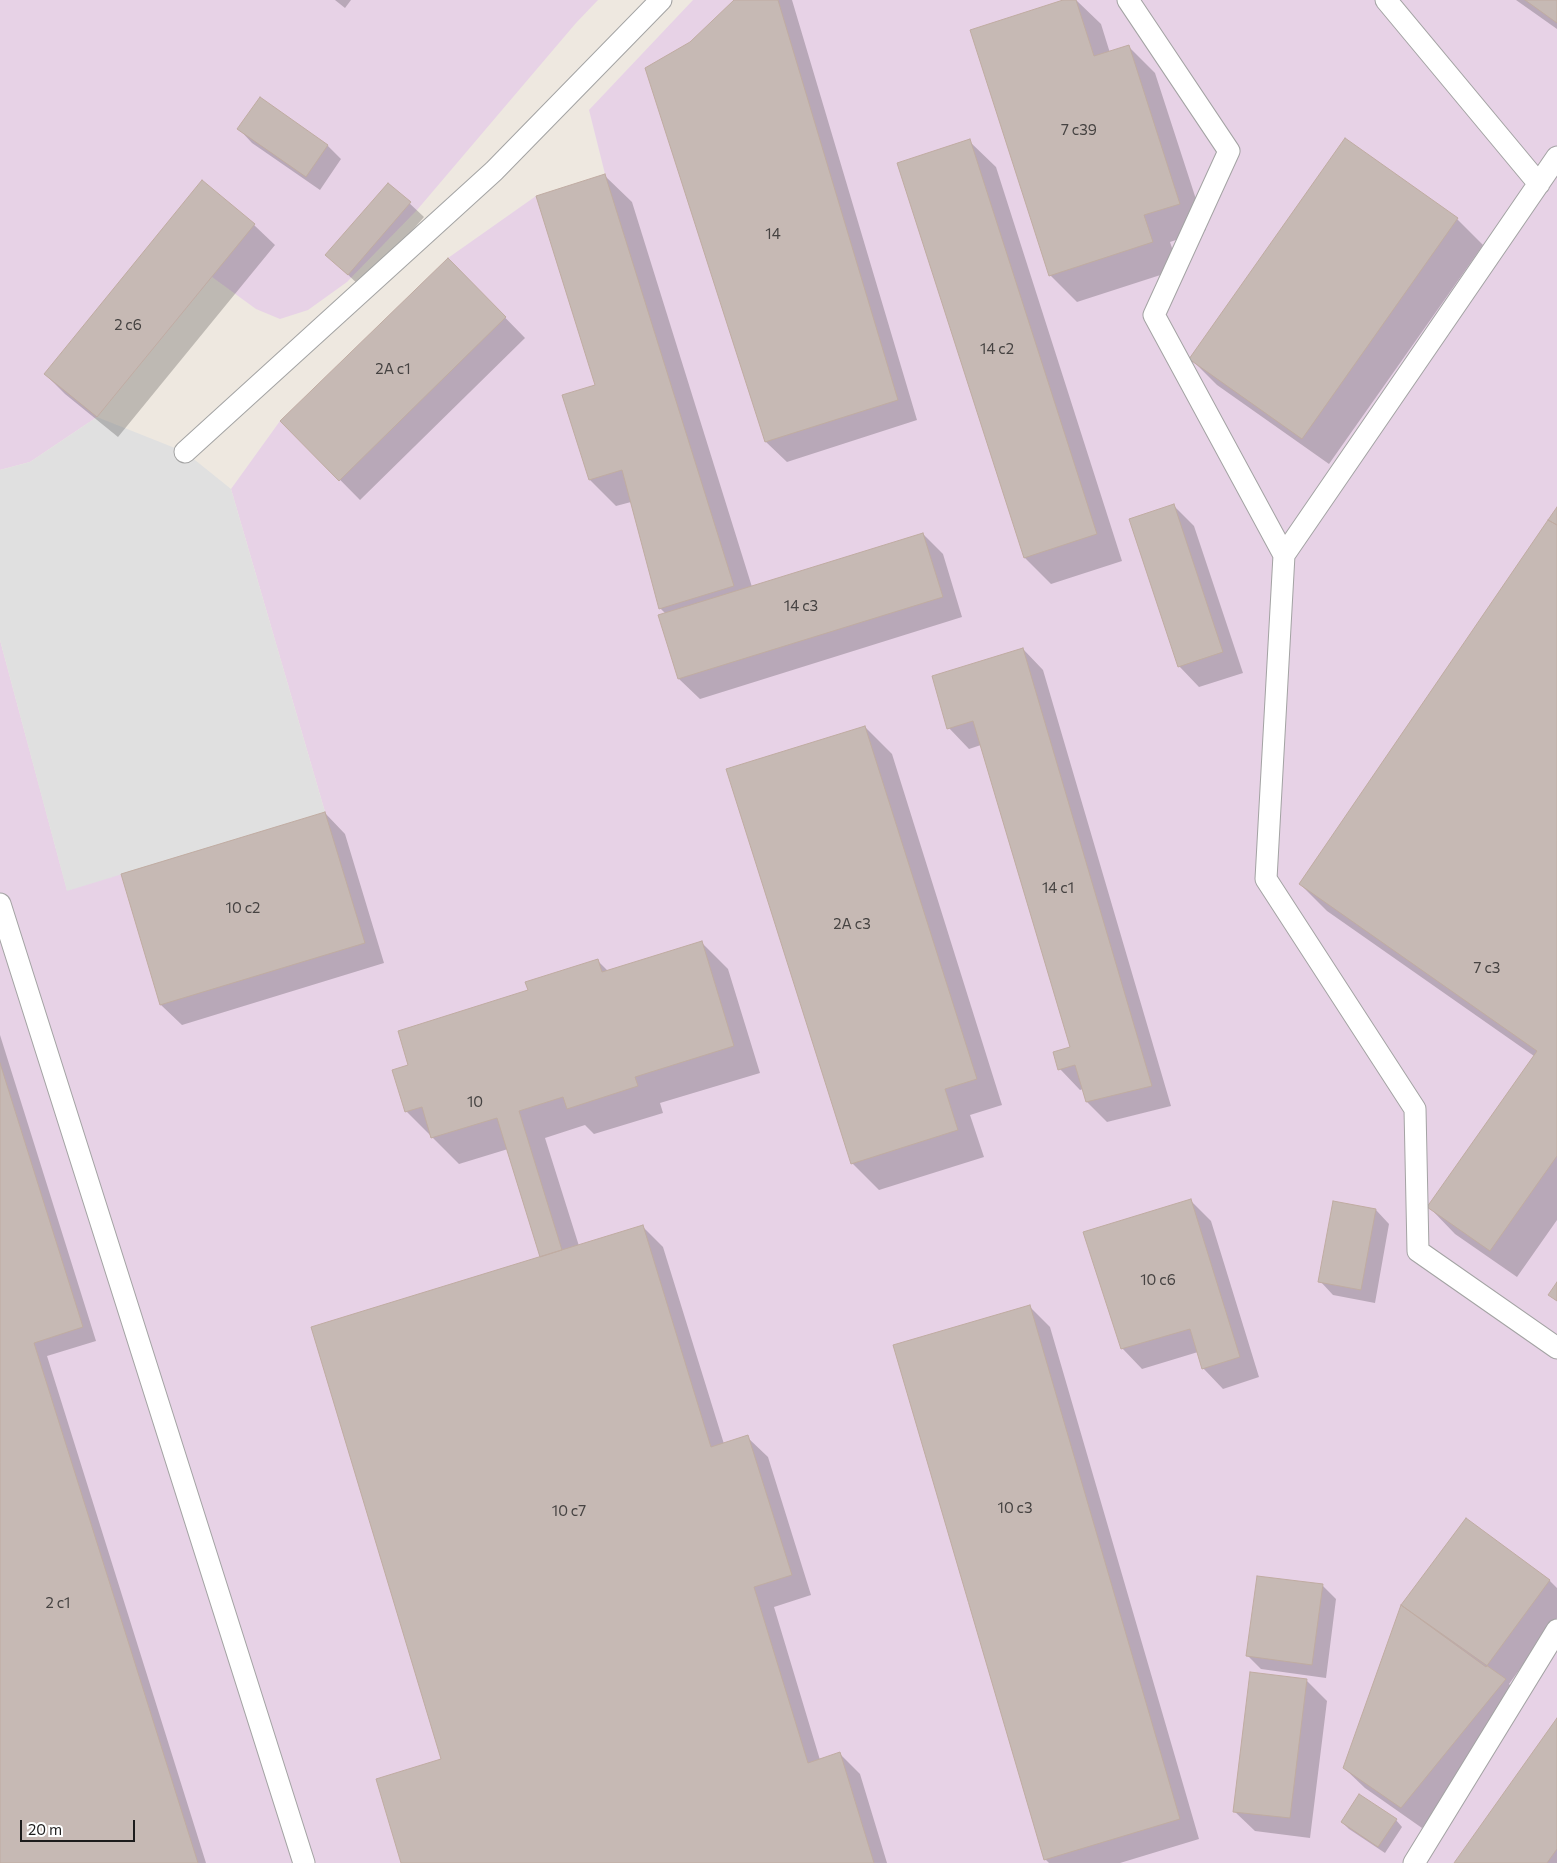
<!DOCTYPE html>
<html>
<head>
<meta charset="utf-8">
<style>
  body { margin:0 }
  #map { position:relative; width:1557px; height:1863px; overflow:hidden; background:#eee8e0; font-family:Commissioner,sans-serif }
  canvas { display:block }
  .scale { position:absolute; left:20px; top:1820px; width:115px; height:22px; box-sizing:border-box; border:2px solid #1c1c1c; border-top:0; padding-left:6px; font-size:15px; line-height:18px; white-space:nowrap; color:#1c1c1c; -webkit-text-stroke:4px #fff; paint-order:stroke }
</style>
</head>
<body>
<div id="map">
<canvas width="1557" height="1863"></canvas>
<div class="scale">20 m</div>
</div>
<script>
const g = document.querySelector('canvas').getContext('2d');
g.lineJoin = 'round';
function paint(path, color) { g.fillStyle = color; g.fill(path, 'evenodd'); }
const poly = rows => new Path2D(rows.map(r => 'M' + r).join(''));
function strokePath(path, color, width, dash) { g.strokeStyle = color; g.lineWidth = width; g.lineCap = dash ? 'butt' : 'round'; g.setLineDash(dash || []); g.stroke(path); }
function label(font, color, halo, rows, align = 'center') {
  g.font = font + ' Commissioner,sans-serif'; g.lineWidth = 4; g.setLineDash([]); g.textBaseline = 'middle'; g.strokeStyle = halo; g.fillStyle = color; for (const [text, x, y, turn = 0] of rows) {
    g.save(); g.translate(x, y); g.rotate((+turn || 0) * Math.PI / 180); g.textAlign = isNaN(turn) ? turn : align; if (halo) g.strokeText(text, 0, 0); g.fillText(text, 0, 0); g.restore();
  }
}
paint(poly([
  [0,0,598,0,576,23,417,210,347,282,308,310,280,319,256,309,212,277,97,417,30,462,0,470],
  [693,0,1557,0,1557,1863,0,1863,0,640,67,890,325,812,231,489,280,421,448,258,536,196,605,174,589,110]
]), '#e7d2e6');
paint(poly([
  [97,417,185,452,231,489,325,812,67,891,0,640,0,470,30,462]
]), '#e0e0e0');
paint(poly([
  [335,0,351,0,345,8],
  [736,0,792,0,917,420,787,462,766,442,647,69,691,43],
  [1067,0,1076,0,1101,24,1110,53,1129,47,1155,73,1206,230,1170,242,1179,269,1077,302,1050,275],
  [1516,0,1557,0,1557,29],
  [260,99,328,146,341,159,320,190,252,143,239,129],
  [969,141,996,167,1122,561,1051,584,1025,558],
  [605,176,632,202,752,587,923,534,943,554,962,617,700,699,679,679,666,614,660,608,631,502,616,506,590,480,597,386],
  [202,182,254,225,275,245,118,437,65,394,45,374],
  [389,184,424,217,362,288,327,255],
  [1457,219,1483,245,1329,464,1217,385,1191,359],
  [448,259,525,338,360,500,282,421],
  [1174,506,1194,526,1243,673,1199,687,1179,666],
  [1557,509,1557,1220,1517,1277,1455,1234,1429,1207,1534,1056,1327,911,1300,884],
  [1023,649,1043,670,1171,1106,1107,1122,1087,1102,1083,1089,1080,1090,1060,1069,1071,1048,981,745,969,749,949,728],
  [865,727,892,754,1002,1105,970,1115,984,1157,879,1190,852,1163],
  [325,813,345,834,384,963,182,1025,161,1005,122,874],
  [702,943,728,969,760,1073,660,1103,663,1113,594,1134,585,1125,545,1138,579,1246,643,1227,663,1247,724,1444,747,1437,768,1457,811,1595,774,1607,820,1760,840,1754,860,1774,887,1863,403,1863,442,1760,542,1258,508,1149,459,1164,406,1111,410,1066,529,991,598,961,609,972],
  [0,1035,96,1341,47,1356,206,1863,0,1863],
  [1191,1201,1211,1221,1259,1377,1223,1389,1203,1368,1198,1352,1142,1369,1122,1348],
  [1376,1210,1389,1224,1375,1303,1333,1295,1320,1281],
  [1030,1307,1050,1327,1199,1839,1120,1863,1049,1863,1045,1859],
  [1466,1519,1550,1581,1557,1588,1557,1618,1509,1684,1525,1700,1422,1828,1365,1788,1344,1768],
  [1323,1586,1336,1599,1326,1678,1261,1669,1247,1655],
  [1307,1681,1327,1701,1310,1838,1255,1831,1234,1811],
  [1557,1720,1557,1863,1456,1863],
  [1396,1820,1402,1827,1385,1853,1349,1829,1342,1822]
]), '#0003');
const building = poly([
  [734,0,778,0,898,400,765,442,645,68,690,42,734,0],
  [1063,0,1076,0,1094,56,1129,45,1180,204,1144,215,1153,242,1049,276,970,30,1063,0],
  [1525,0,1557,0,1557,23,1525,0],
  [260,97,328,145,306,177,237,129,260,97],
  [1345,138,1458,218,1302,439,1189,359,1345,138],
  [970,139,1097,534,1024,558,897,163,970,139],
  [605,174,734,586,659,609,622,470,589,480,562,395,595,385,536,196,605,174],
  [202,180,255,224,97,417,44,374,202,180],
  [388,183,411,202,348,275,325,255,388,183],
  [448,258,506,317,339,481,280,421,448,258],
  [1174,504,1223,652,1178,667,1129,519,1174,504],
  [1557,507,1557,525,1548,520,1557,507],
  [1548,520,1557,525,1557,1156,1490,1251,1427,1207,1537,1051,1299,884,1548,520],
  [923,533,943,597,678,679,658,615,923,533],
  [1023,648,1152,1086,1086,1102,1075,1065,1058,1070,1053,1052,1070,1047,973,721,947,729,932,676,1023,648],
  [865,726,977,1079,945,1089,958,1130,851,1164,726,769,865,726],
  [325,812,365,943,160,1005,121,874,325,812],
  [702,941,734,1046,635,1077,638,1086,567,1109,563,1097,519,1111,562,1250,540,1257,497,1118,431,1138,422,1107,405,1112,392,1070,408,1065,398,1031,528,990,525,982,598,959,602,972,702,941],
  [0,1063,83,1327,34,1343,198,1863,0,1863,0,1063],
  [1191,1199,1240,1357,1202,1369,1190,1329,1121,1349,1083,1232,1191,1199],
  [1333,1201,1376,1209,1361,1290,1318,1282,1333,1201],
  [643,1225,711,1447,748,1435,792,1575,754,1587,808,1763,840,1752,874,1863,401,1863,376,1779,441,1759,311,1327,643,1225],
  [1557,1282,1557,1301,1548,1295,1557,1282],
  [1030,1305,1180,1819,1044,1860,893,1345,1030,1305],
  [1466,1518,1550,1580,1486,1667,1401,1605,1466,1518],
  [1257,1576,1323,1584,1312,1665,1246,1656,1257,1576],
  [1401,1605,1506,1679,1401,1808,1343,1768,1401,1605],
  [1250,1672,1307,1679,1290,1818,1233,1812,1250,1672],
  [1557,1718,1557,1849,1547,1863,1454,1863,1557,1718],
  [1359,1794,1397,1819,1378,1847,1341,1822,1359,1794]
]);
paint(building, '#c6b9b4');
strokePath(building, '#c0aca2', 1);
const lane = poly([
  [1128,0,1229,151,1154,315,1284,555],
  [1386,0,1539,184],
  [1557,157,1284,555,1266,879,1415,1109,1418,1251,1557,1348],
  [185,452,494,171,661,0],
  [0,904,304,1863],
  [1414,1863,1557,1630]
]);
strokePath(lane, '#a3a3a3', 23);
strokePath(lane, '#fff', 21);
label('15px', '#464342', null, [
  ["7 с39",1079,130],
  ["14",773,234],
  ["2 с6",128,325],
  ["14 с2",997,349],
  ["2А с1",393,369],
  ["14 с3",801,606],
  ["14 с1",1058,888],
  ["10 с2",243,908],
  ["2А с3",852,924],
  ["7 с3",1487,968],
  ["10",475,1102],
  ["10 с6",1158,1280],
  ["10 с3",1015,1508],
  ["10 с7",569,1511],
  ["2 с1",58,1603]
]);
</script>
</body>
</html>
